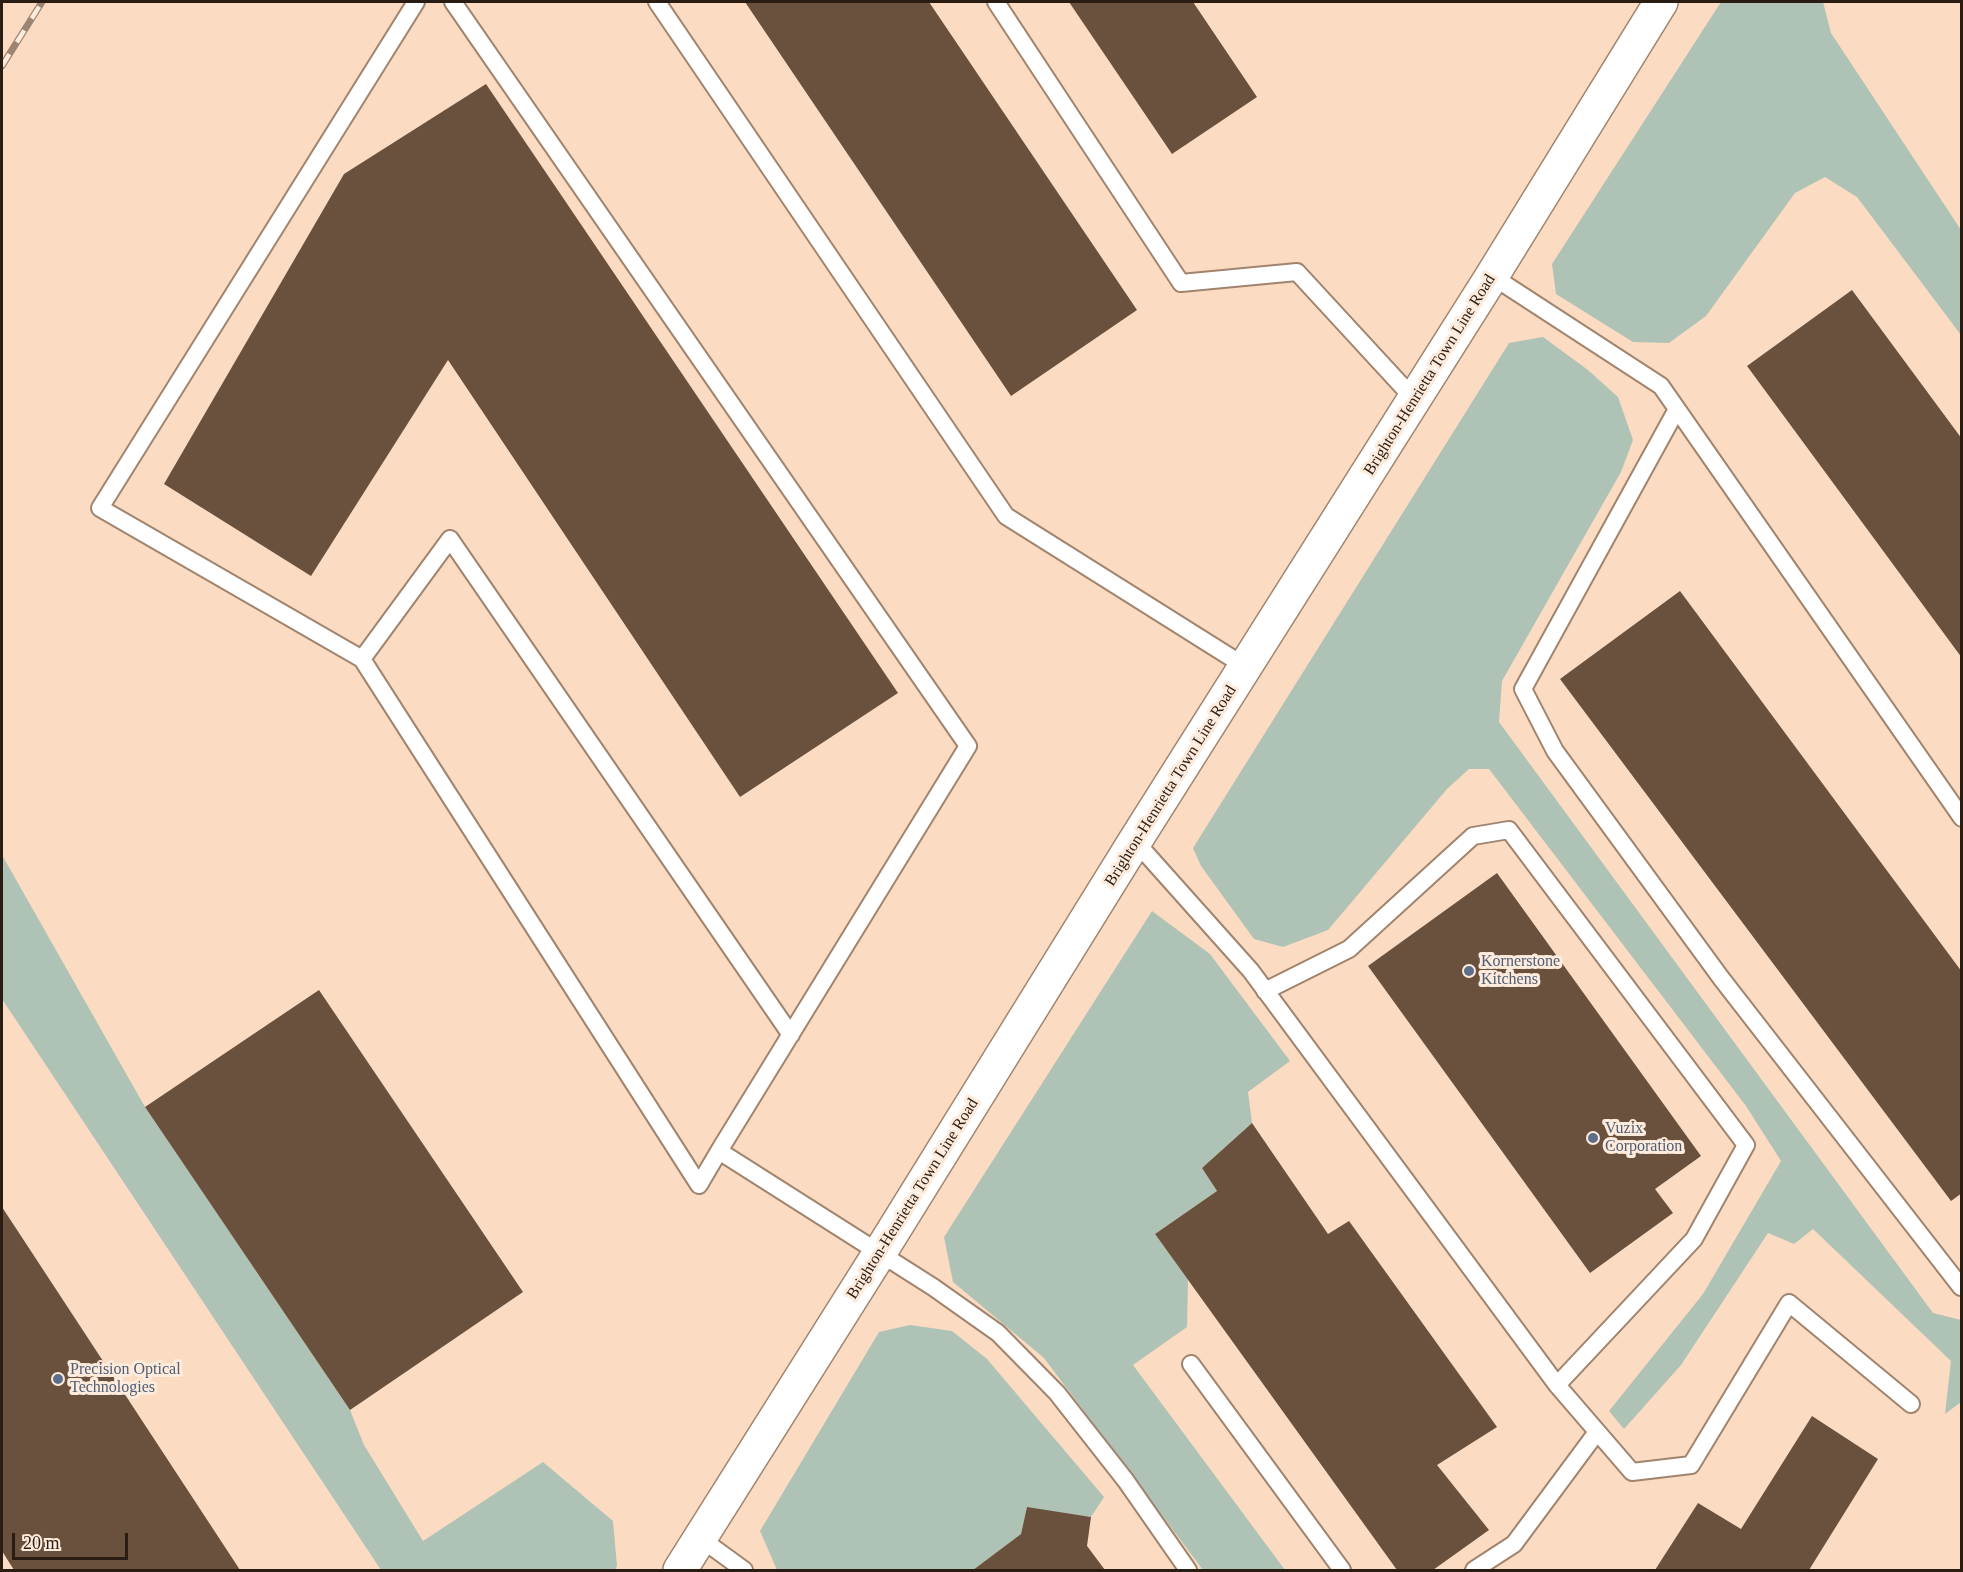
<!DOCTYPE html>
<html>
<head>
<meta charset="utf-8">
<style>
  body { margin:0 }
  #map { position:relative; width:1963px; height:1572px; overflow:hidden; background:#fbdbc2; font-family:Georgia,serif }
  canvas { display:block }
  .frame { position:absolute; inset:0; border:3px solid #281c13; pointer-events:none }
  .scale { position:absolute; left:12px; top:1533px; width:116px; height:27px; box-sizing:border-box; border:3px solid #281c13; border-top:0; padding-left:8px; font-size:18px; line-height:21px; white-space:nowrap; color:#281c13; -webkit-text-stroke:4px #feebdc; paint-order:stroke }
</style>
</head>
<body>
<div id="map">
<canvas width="1963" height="1572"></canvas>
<div class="frame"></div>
<div class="scale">20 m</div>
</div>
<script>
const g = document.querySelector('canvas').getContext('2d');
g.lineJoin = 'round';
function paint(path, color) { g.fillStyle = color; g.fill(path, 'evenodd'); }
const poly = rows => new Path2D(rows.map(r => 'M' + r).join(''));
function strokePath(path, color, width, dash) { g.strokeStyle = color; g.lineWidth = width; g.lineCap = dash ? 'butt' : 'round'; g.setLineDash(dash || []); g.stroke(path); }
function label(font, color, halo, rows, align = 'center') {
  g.font = font + ' Georgia,serif'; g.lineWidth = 6; g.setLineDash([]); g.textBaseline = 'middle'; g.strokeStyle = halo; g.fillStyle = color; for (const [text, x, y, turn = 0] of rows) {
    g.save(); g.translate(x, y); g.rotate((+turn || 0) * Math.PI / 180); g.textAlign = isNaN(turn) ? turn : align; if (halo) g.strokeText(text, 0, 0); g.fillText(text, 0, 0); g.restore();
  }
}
paint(poly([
  [1721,2,1823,2,1831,33,1961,230,1961,335,1857,197,1825,177,1795,193,1706,316,1669,343,1633,342,1556,294,1552,264],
  [1543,337,1588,370,1618,397,1633,440,1621,472,1502,681,1499,722,1933,1313,1961,1320,1961,1402,1945,1414,1951,1361,1813,1229,1794,1244,1768,1233,1681,1365,1624,1429,1609,1411,1703,1294,1781,1161,1746,1106,1489,769,1469,769,1447,789,1328,930,1283,947,1254,939,1201,866,1193,848,1509,343],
  [2,855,145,1107,350,1410,364,1445,423,1541,543,1462,613,1521,617,1566,615,1570,381,1570,2,999],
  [1152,911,1210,954,1290,1061,1248,1092,1252,1123,1202,1168,1217,1191,1155,1234,1188,1280,1187,1327,1133,1365,1285,1570,1203,1570,1044,1358,953,1282,944,1237],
  [910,1325,952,1331,987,1359,1104,1497,1091,1517,1027,1508,1021,1534,973,1570,777,1570,760,1531,879,1332]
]), '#aec3b5');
paint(poly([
  [745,2,929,2,1137,310,1011,396],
  [1069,2,1193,2,1257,97,1172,154],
  [486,84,898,693,740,797,448,360,311,576,164,484,344,174],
  [1852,290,1962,439,1962,658,1747,366],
  [1680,591,1962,972,1962,1193,1951,1201,1560,679],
  [1497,873,1701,1156,1655,1189,1673,1213,1590,1273,1368,966],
  [319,990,523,1292,350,1410,145,1107],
  [1252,1123,1328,1234,1349,1221,1497,1427,1437,1465,1489,1530,1433,1570,1397,1570,1155,1234,1217,1191,1202,1168],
  [2,1207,240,1570,14,1570,2,1551],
  [1812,1416,1878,1459,1809,1570,1655,1570,1698,1503,1741,1529],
  [1027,1507,1091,1517,1087,1546,1105,1570,973,1570,1021,1534]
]), '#69513d');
const service = poly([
  [416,2,100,508,362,659,450,539,791,1035],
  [453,2,968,746,719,1151,933,1287,998,1333,1057,1393,1126,1481,1188,1570],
  [657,2,1006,516,1246,667],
  [996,2,1181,283,1297,272,1414,399],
  [1492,276,1661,386,1962,818],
  [1677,409,1523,689,1555,751,1721,978,1961,1287],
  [362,659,699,1185,719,1151],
  [1135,841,1251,971,1557,1385,1632,1472,1691,1465,1789,1303,1911,1404],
  [1265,991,1349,949,1473,836,1509,830,1746,1145,1694,1239,1557,1385],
  [1191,1364,1342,1570],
  [700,1538,744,1570],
  [1474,1570,1514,1544,1597,1432]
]);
const tertiary = poly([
  [680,1570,879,1254,1135,841,1492,276,1661,2]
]);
strokePath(service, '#a1846d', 20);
strokePath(tertiary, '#a1846d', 36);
strokePath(service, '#fff', 16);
strokePath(tertiary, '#fff', 33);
const rail = poly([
  [2,66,42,2]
]);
strokePath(rail, '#9c8573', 7);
strokePath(rail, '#feebdc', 4.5, [14]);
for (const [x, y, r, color] of [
  [1469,971,6,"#5c6f8a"],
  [1593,1138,6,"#5c6f8a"],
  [58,1379,6,"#5c6f8a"]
]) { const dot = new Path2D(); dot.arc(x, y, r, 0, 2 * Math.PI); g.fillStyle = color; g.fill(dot); strokePath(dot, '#feebdc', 2); }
label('16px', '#281c13', '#feebdc', [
  ["Brighton-Henrietta Town Line Road",1430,375,-58],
  ["Brighton-Henrietta Town Line Road",1171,786,-58],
  ["Brighton-Henrietta Town Line Road",913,1199,-58]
]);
label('16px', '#4e5e75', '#feebdc', [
  ["Kornerstone",1481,962],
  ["Kitchens",1481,980],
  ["Vuzix",1605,1129],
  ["Corporation",1605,1147],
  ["Precision Optical",70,1370],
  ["Technologies",70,1388]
], 'left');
</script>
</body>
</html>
